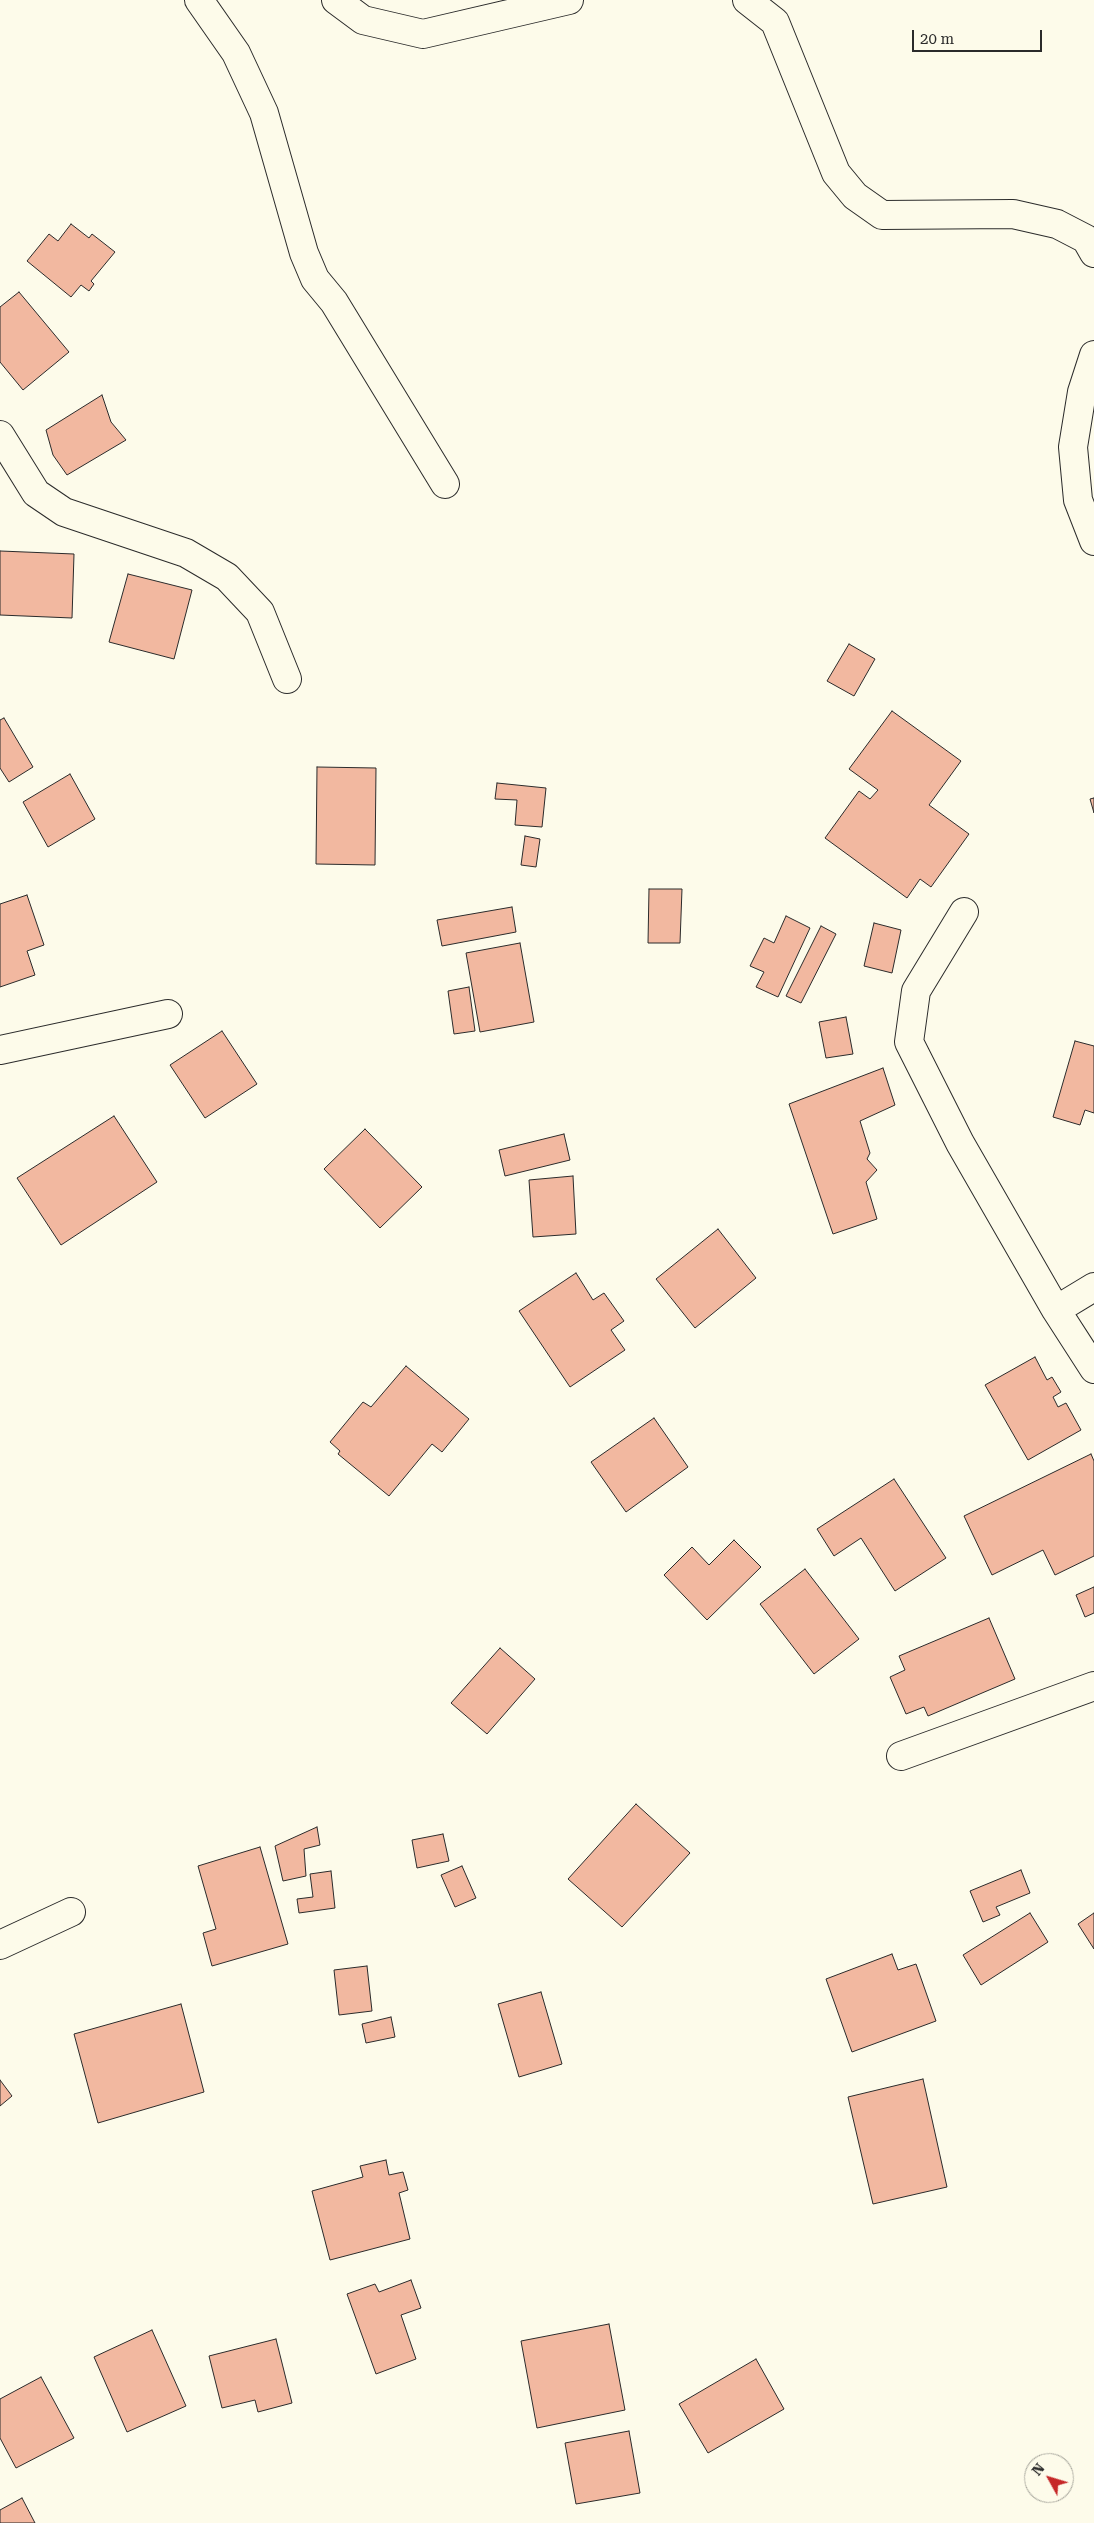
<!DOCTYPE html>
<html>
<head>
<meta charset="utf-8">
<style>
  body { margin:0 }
  #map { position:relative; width:1094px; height:2523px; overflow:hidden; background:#fdfbea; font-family:"Roboto Serif",serif }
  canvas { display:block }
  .north { position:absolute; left:1024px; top:2453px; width:50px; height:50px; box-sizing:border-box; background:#fdfbea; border:1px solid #a9a89e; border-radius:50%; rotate:309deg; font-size:14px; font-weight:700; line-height:20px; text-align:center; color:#2b2b2b }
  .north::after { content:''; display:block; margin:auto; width:18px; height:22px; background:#c62828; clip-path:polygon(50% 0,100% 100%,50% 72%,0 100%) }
  .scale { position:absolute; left:912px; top:30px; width:130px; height:22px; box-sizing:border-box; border:2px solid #2b2b2b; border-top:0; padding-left:6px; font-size:15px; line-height:18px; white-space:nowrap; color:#2b2b2b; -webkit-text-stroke:4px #fdfbea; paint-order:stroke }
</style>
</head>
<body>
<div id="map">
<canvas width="1094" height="2523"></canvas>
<div class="north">N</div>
<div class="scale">20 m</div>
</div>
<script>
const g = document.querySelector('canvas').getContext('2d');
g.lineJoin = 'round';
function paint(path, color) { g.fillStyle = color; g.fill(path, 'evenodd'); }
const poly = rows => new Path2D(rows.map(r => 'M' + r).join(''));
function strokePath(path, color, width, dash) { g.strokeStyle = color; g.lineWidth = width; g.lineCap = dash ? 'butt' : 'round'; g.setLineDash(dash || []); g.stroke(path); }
const building = poly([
  [71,224,89,238,92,234,115,252,91,281,94,284,89,291,81,285,71,297,27,261,49,234,58,241,71,224],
  [19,292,69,352,23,390,0,362,0,307,19,292],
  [102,395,111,422,126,440,67,475,53,455,46,430,102,395],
  [0,551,74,554,72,618,0,615,0,551],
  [128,574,192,590,174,659,109,642,128,574],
  [849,644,875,659,854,696,827,681,849,644],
  [892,711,961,761,929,805,969,834,931,887,920,879,907,898,825,838,859,791,870,799,878,790,849,769,892,711],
  [4,718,33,767,9,782,0,768,0,720,4,718],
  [317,767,376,768,375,865,316,864,317,767],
  [70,774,95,819,48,847,23,802,70,774],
  [497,783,546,788,542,827,515,825,517,800,495,799,497,783],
  [1094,798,1094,813,1090,799,1094,798],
  [525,836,540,839,536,867,521,865,525,836],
  [649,889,682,889,680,943,648,943,649,889],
  [27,895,44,945,27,951,35,975,0,987,0,904,27,895],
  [512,907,516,932,442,946,437,920,512,907],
  [786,916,810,928,778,997,756,987,764,972,750,966,764,938,774,943,786,916],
  [874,923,901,930,892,973,864,966,874,923],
  [821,926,836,934,801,1003,786,996,821,926],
  [520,943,534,1022,480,1032,466,953,520,943],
  [469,987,475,1031,454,1034,448,991,469,987],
  [846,1017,853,1054,826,1058,819,1022,846,1017],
  [222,1031,257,1084,205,1118,170,1065,222,1031],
  [1075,1041,1094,1046,1094,1113,1085,1110,1080,1125,1053,1117,1075,1041],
  [883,1068,895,1105,860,1121,870,1153,867,1159,877,1170,866,1182,877,1219,833,1234,789,1104,883,1068],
  [114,1116,157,1182,61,1245,17,1178,114,1116],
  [365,1129,422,1187,380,1228,324,1169,365,1129],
  [564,1134,570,1160,505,1176,499,1150,564,1134],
  [573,1176,576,1234,533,1237,529,1180,573,1176],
  [718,1229,756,1278,695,1328,656,1279,718,1229],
  [576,1273,593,1300,604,1293,624,1321,611,1330,625,1350,570,1387,519,1311,576,1273],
  [1035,1357,1047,1380,1052,1377,1061,1392,1053,1397,1058,1407,1066,1403,1081,1430,1028,1460,985,1385,1035,1357],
  [406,1366,469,1419,442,1452,432,1444,389,1496,338,1454,340,1451,330,1442,363,1402,371,1407,406,1366],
  [654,1418,688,1467,626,1512,591,1462,654,1418],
  [1091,1454,1094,1461,1094,1556,1055,1575,1043,1550,992,1575,964,1516,1091,1454],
  [894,1479,946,1558,895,1591,861,1538,834,1556,817,1529,894,1479],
  [734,1540,761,1567,707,1620,664,1575,692,1547,709,1565,734,1540],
  [805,1569,859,1639,814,1674,760,1604,805,1569],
  [1094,1587,1094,1613,1085,1617,1076,1595,1094,1587],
  [989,1618,1015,1679,928,1716,924,1707,906,1714,890,1677,905,1670,899,1656,989,1618],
  [500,1648,535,1679,487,1734,451,1703,500,1648],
  [636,1804,690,1853,622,1927,568,1879,636,1804],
  [317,1827,320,1845,304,1849,306,1876,283,1881,275,1846,317,1827],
  [443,1834,449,1861,417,1868,412,1840,443,1834],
  [260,1847,288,1944,212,1966,203,1933,216,1929,198,1866,260,1847],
  [462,1866,476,1898,455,1907,441,1875,462,1866],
  [1021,1870,1030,1893,996,1907,1000,1915,983,1922,970,1891,1021,1870],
  [331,1871,335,1908,299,1913,297,1899,313,1897,310,1874,331,1871],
  [1030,1913,1048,1942,981,1985,963,1955,1030,1913],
  [1094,1913,1094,1949,1078,1924,1094,1913],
  [892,1954,898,1970,916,1964,936,2021,852,2052,826,1979,892,1954],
  [367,1966,372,2011,339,2015,334,1970,367,1966],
  [541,1992,562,2064,519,2077,498,2004,541,1992],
  [181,2004,204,2092,98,2123,74,2034,181,2004],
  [391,2017,395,2037,366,2043,362,2024,391,2017],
  [923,2079,947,2187,873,2204,848,2097,923,2079],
  [0,2080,12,2096,0,2106,0,2080],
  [386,2160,389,2175,403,2172,408,2190,399,2193,410,2239,330,2260,312,2191,363,2177,360,2166,386,2160],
  [411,2280,421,2308,401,2315,416,2359,376,2374,347,2294,375,2284,379,2292,411,2280],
  [609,2324,625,2410,537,2428,521,2341,609,2324],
  [152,2330,186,2406,127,2432,94,2357,152,2330],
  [276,2339,292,2403,258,2412,255,2400,222,2408,209,2356,276,2339],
  [756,2359,784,2409,708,2453,679,2404,756,2359],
  [41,2377,74,2438,16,2468,0,2438,0,2399,41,2377],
  [629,2431,640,2493,576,2504,565,2443,629,2431],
  [22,2498,35,2523,0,2523,0,2510,22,2498]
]);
paint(building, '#f2b8a0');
strokePath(building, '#2b2b2b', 1);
const minor = poly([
  [199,0,236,53,264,113,304,253,315,279,334,302,445,484],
  [336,0,363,20,423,34,569,0],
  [747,0,775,22,836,173,855,196,882,215,1013,214,1057,224,1086,239,1094,253],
  [1094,355,1082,392,1073,447,1078,500,1094,541],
  [0,435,36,493,64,512,186,553,227,577,260,612,287,679],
  [964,912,916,991,909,1042,960,1143,1056,1310,1094,1369],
  [0,1050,168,1014],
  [1056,1310,1094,1287],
  [901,1756,1094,1686],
  [0,1945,71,1912]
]);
strokePath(minor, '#2b2b2b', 30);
strokePath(minor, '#fdfbea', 28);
</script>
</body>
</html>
